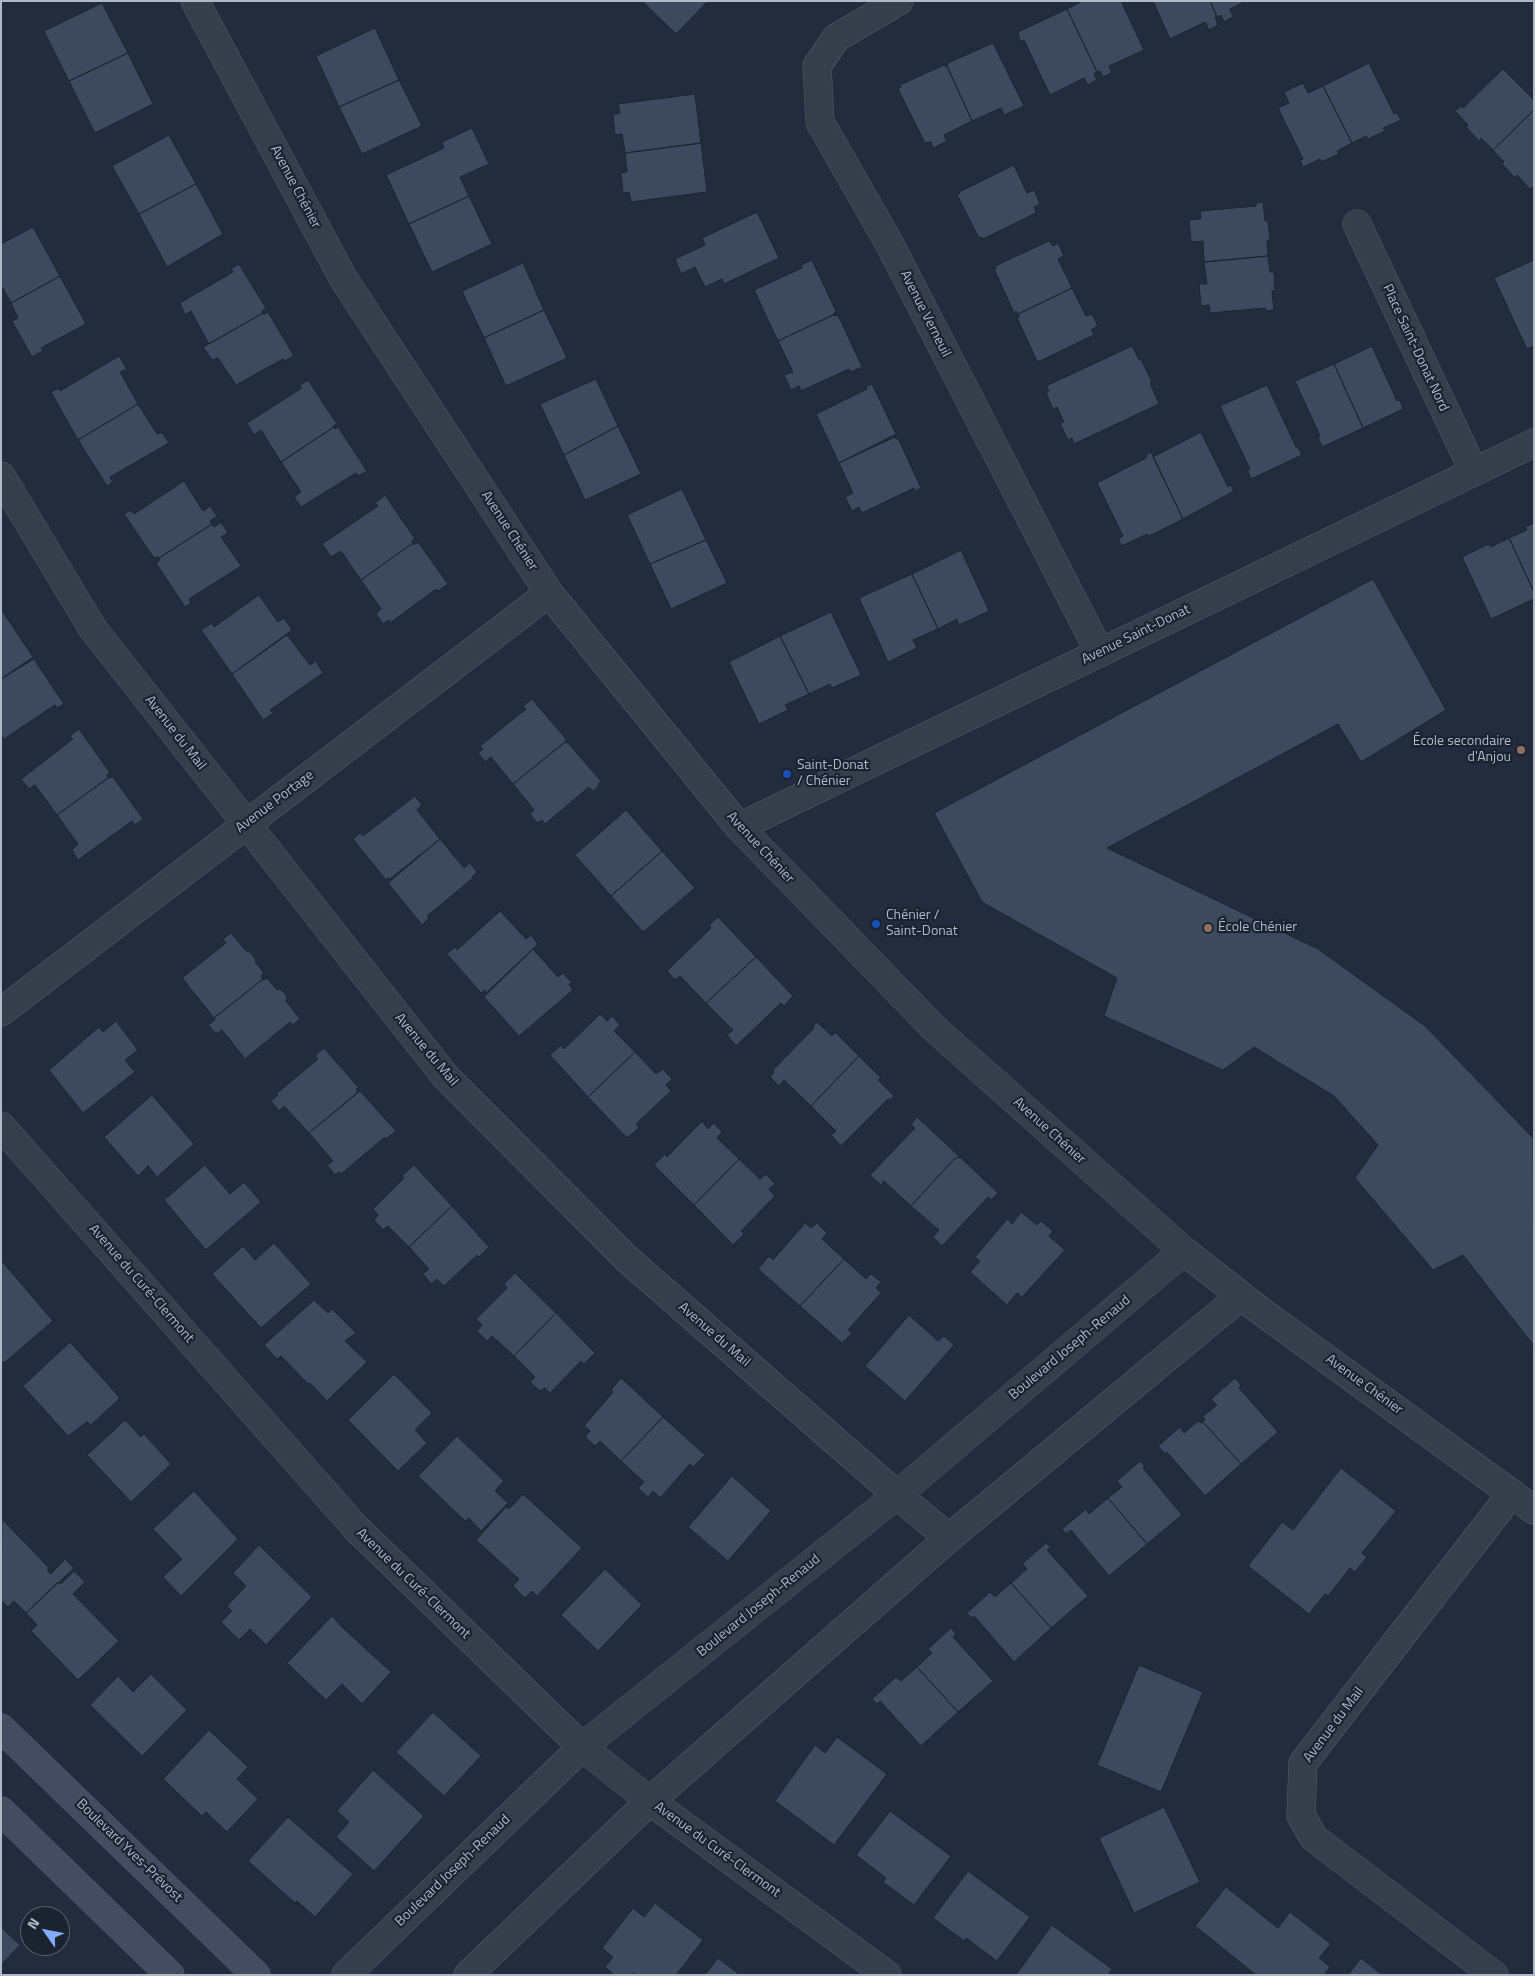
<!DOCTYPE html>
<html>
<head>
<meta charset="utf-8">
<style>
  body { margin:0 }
  #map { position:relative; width:1535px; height:1976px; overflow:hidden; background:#222c3c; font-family:"Titillium Web",sans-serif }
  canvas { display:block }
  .frame { position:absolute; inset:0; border:2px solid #b1b9c8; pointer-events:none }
  .north { position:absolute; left:20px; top:1906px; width:50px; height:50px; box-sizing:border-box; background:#1b2331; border:1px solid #575f6d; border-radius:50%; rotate:303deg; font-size:14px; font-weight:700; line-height:20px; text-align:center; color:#b1b9c8 }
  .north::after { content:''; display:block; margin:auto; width:18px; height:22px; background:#83acfb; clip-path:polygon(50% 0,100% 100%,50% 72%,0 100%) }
</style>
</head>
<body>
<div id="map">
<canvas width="1535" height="1976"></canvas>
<div class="frame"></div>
<div class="north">N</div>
</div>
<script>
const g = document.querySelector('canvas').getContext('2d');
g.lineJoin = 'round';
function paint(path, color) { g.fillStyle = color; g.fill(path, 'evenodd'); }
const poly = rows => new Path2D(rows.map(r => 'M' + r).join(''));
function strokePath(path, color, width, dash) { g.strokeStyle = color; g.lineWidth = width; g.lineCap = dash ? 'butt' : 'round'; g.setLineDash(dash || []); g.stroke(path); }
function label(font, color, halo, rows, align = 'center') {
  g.font = font + ' "Titillium Web",sans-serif'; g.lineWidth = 4.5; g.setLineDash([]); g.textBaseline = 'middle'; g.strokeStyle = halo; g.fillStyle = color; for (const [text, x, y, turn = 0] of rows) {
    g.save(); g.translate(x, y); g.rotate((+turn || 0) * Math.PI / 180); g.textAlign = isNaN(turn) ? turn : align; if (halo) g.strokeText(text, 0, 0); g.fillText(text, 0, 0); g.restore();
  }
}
const building = poly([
  [642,1,708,1,676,34,642,1],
  [1082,1,1121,1,1144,50,1109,66,1112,73,1103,77,1100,71,1097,72,1067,9,1082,1],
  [1153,1,1210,1,1217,17,1215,17,1218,25,1209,30,1205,22,1170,39,1153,1],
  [1210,1,1246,1,1230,9,1233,17,1224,22,1221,15,1217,17,1210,1],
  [102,3,128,53,69,81,44,31,102,3],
  [1067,9,1097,72,1094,74,1097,80,1088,85,1084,78,1050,95,1024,40,1020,41,1018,32,1067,9],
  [375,28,399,80,339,107,316,56,375,28],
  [993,43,1024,106,1004,115,1001,108,972,121,947,66,948,63,993,43],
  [128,53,153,104,95,133,69,81,128,53],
  [1369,63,1394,114,1397,113,1401,120,1383,128,1385,131,1368,139,1366,136,1352,143,1323,86,1369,63],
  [944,65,946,67,947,66,972,121,944,135,947,141,933,148,931,142,925,143,898,89,901,87,900,85,944,65],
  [1503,69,1534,100,1534,110,1493,150,1481,138,1479,141,1466,127,1468,125,1455,111,1461,106,1463,108,1503,69],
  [399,80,422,126,362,154,339,107,399,80],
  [1303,83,1308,93,1323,86,1352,143,1337,151,1339,154,1321,162,1320,159,1303,167,1300,160,1303,159,1278,108,1289,103,1284,92,1303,83],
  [695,94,701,143,625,153,622,134,615,135,613,115,620,113,618,104,695,94],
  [1534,110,1534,186,1530,189,1517,175,1515,178,1502,164,1504,162,1493,150,1534,110],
  [472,128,489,164,460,177,469,196,409,224,386,175,444,148,442,142,472,128],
  [169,135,196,184,139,214,112,166,169,135],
  [701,143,707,192,631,202,629,192,623,193,621,173,627,172,625,153,701,143],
  [1014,165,1027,193,1034,190,1040,204,1034,207,1036,213,983,239,982,237,979,238,957,195,960,193,959,192,1014,165],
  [196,184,223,234,167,267,139,214,196,184],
  [469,196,492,244,432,272,409,224,469,196],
  [1263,202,1265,221,1268,221,1270,240,1267,240,1268,256,1204,262,1203,241,1191,242,1189,220,1201,219,1200,211,1256,206,1256,203,1263,202],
  [757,212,779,258,724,284,722,279,705,287,695,267,681,274,675,259,705,245,702,238,757,212],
  [33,227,60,276,11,303,3,288,1,289,1,244,33,227],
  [1049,241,1053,246,1058,243,1064,256,1058,259,1072,288,1018,314,1016,311,1014,313,994,269,997,268,995,266,1049,241],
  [1268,256,1270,272,1274,272,1275,291,1272,291,1274,310,1266,311,1265,308,1210,313,1209,305,1201,306,1199,284,1207,284,1204,262,1268,256],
  [812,260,836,311,833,315,778,341,754,290,802,268,801,265,812,260],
  [1534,260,1534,346,1527,349,1494,278,1534,260],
  [523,263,544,310,484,338,462,291,523,263],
  [239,264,266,308,262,311,263,313,209,344,191,311,185,315,180,303,233,272,231,269,239,264],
  [60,276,86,324,41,348,43,351,32,357,12,321,18,318,11,303,60,276],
  [1072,288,1086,316,1092,314,1098,326,1091,330,1094,335,1040,361,1037,361,1017,318,1019,317,1018,314,1072,288],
  [544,310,567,358,506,386,484,338,544,310],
  [268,312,294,356,284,361,283,359,236,385,218,358,212,360,203,347,263,313,264,315,268,312],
  [833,315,835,316,838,315,862,367,851,372,849,369,801,391,799,386,791,390,784,375,793,372,778,341,833,315],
  [1132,346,1139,360,1141,359,1152,382,1150,383,1159,404,1074,444,1072,438,1068,440,1060,423,1064,422,1057,407,1053,409,1046,393,1049,391,1046,386,1132,346],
  [1372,346,1397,401,1400,400,1403,409,1363,428,1334,364,1372,346],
  [119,356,127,369,120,372,138,404,78,440,51,392,59,388,60,391,119,356],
  [1334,364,1363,428,1322,447,1318,437,1320,436,1295,381,1334,364],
  [596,379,618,426,564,455,540,404,596,379],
  [308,380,337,424,333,426,334,427,281,462,261,430,254,435,247,423,302,388,299,386,308,380],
  [872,384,896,434,839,463,816,414,867,389,866,387,872,384],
  [1267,385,1296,447,1298,447,1302,455,1251,479,1247,469,1250,469,1220,406,1267,385],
  [138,404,157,434,162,432,169,443,110,477,113,482,107,486,78,440,138,404],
  [618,426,641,474,585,500,564,455,618,426],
  [334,427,335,429,338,427,367,471,358,476,356,473,301,507,294,497,301,492,281,462,334,427],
  [1201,432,1228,487,1231,485,1234,491,1183,519,1153,457,1201,432],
  [895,437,896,439,898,438,921,488,915,491,914,488,862,513,859,507,852,511,845,497,853,493,839,463,895,437],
  [1151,452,1183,519,1149,536,1147,534,1122,546,1118,539,1123,536,1097,483,1146,458,1146,455,1151,452],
  [184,481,203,511,210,506,217,516,210,521,212,524,159,558,158,557,154,558,124,514,131,510,134,514,184,481],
  [682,489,706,540,650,564,627,515,682,489],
  [385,495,415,539,412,541,413,543,361,580,341,551,331,557,322,544,378,506,375,503,385,495],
  [221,522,228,533,221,537,241,566,189,599,191,603,185,607,156,563,160,560,159,558,212,524,214,527,221,522],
  [1534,523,1534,592,1509,538,1527,530,1525,527,1534,523],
  [1509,538,1534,592,1534,599,1491,619,1462,557,1489,544,1491,547,1509,538],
  [706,540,727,583,671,609,650,564,706,540],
  [418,542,448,584,438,591,436,589,390,623,389,620,383,624,376,614,381,609,361,580,413,543,414,545,418,542],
  [961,550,989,611,959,625,957,619,938,629,912,574,961,550],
  [912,574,938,629,913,640,917,648,888,662,859,598,912,574],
  [1373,579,1446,710,1361,762,1338,724,1107,848,1318,949,1425,1026,1533,1138,1534,1346,1463,1255,1433,1270,1355,1178,1378,1145,1334,1096,1254,1047,1223,1070,1104,1016,1117,978,982,902,934,813,1373,579],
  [259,595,278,622,284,618,292,630,232,674,201,630,212,623,214,627,259,595],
  [3,612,33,657,1,679,1,613,3,612],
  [831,612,861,675,832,688,830,684,809,694,780,636,831,612],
  [287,635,310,665,316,661,323,673,270,710,273,713,263,720,232,674,287,635],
  [780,636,809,694,785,705,788,710,759,724,729,662,780,636],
  [34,659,64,704,57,708,55,705,4,739,1,735,1,679,34,659],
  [532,699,566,739,565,742,513,784,491,757,485,762,478,753,483,749,480,746,526,709,523,706,532,699],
  [79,729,110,773,107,775,108,778,57,815,35,785,29,789,21,779,73,739,70,736,79,729],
  [565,742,568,743,601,781,595,790,593,791,589,787,545,824,542,820,537,823,530,814,534,810,513,784,565,742],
  [113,777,143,819,135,825,132,821,78,860,72,850,78,844,57,815,108,778,113,777],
  [415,796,422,805,417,810,440,839,390,879,389,878,386,880,353,839,360,833,363,836,415,796],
  [626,810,662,851,611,896,575,855,626,810],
  [440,839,464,868,470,863,477,872,472,877,473,878,427,916,429,918,422,925,388,883,440,839],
  [662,851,695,888,643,932,611,896,662,851],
  [500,911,526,939,531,935,538,944,486,993,485,990,481,993,447,954,455,947,457,950,500,911],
  [718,917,756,957,706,1003,680,976,675,980,667,971,711,928,709,925,718,917],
  [231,933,246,951,250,952,255,958,256,963,264,973,261,976,263,979,214,1018,182,978,226,943,223,939,231,933],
  [533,949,558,977,563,973,572,983,569,984,573,990,519,1036,484,997,533,949],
  [756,957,793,996,784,1006,781,1003,736,1046,727,1035,733,1030,706,1003,756,957],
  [267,978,277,990,280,989,287,996,286,1001,300,1019,293,1025,290,1022,245,1059,222,1030,216,1034,208,1025,215,1020,214,1018,263,979,264,980,267,978],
  [600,1014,607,1021,612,1016,620,1025,614,1031,635,1052,588,1097,550,1055,561,1045,564,1049,600,1014],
  [116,1021,138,1050,125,1060,135,1072,83,1113,49,1070,99,1027,103,1032,116,1021],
  [817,1022,832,1036,835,1032,859,1056,811,1106,784,1080,779,1086,770,1077,774,1072,773,1070,814,1028,813,1026,817,1022],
  [324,1048,359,1088,356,1089,358,1092,309,1133,284,1106,279,1111,271,1101,278,1095,276,1094,318,1059,315,1056,324,1048],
  [635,1052,656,1074,663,1069,672,1079,666,1085,671,1091,636,1124,639,1128,627,1138,588,1097,635,1052],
  [859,1056,881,1078,878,1080,894,1096,890,1100,888,1099,841,1146,831,1135,836,1131,811,1106,859,1056],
  [360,1091,396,1131,386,1139,385,1137,341,1174,340,1172,335,1175,327,1165,333,1161,309,1133,360,1091],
  [152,1095,194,1144,157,1177,148,1166,138,1176,104,1137,152,1095],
  [917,1117,960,1157,954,1159,911,1206,884,1181,881,1185,870,1175,915,1128,911,1125,917,1117],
  [702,1121,708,1129,714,1123,722,1132,717,1138,739,1159,694,1205,654,1165,665,1154,667,1157,702,1121],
  [960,1157,998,1193,991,1200,988,1197,942,1246,933,1237,939,1230,911,1206,954,1159,960,1157],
  [739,1159,760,1179,766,1174,775,1184,769,1189,775,1196,741,1231,744,1234,733,1245,694,1205,739,1159],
  [205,1165,230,1194,244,1182,261,1202,206,1250,164,1200,205,1165],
  [414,1165,452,1206,409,1247,388,1226,383,1230,374,1220,378,1215,373,1209,404,1178,402,1176,414,1165],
  [452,1206,489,1247,479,1257,477,1255,444,1286,437,1279,431,1284,423,1274,429,1269,409,1247,452,1206],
  [1021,1212,1037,1225,1041,1221,1053,1231,1049,1236,1065,1250,1022,1297,1017,1293,1007,1305,970,1272,980,1261,975,1257,1007,1219,1012,1224,1021,1212],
  [805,1223,811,1228,817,1223,827,1233,822,1239,844,1259,800,1306,758,1269,769,1256,773,1260,805,1223],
  [274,1243,311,1284,261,1328,212,1274,243,1246,255,1260,274,1243],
  [844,1259,866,1279,871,1274,881,1282,876,1288,881,1293,848,1330,852,1333,842,1343,800,1306,844,1259],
  [1,1260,53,1321,4,1363,1,1361,1,1260],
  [515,1273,556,1313,514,1356,492,1336,487,1341,477,1331,482,1325,476,1319,507,1288,504,1284,515,1273],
  [314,1300,328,1313,332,1309,356,1333,345,1341,367,1362,327,1401,310,1383,308,1384,281,1356,277,1359,264,1345,314,1300],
  [556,1313,595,1353,584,1364,581,1361,550,1393,545,1388,540,1391,530,1382,535,1377,514,1356,556,1313],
  [909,1315,938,1341,944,1336,954,1345,905,1401,865,1366,909,1315],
  [70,1342,120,1398,91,1425,87,1422,68,1436,23,1386,70,1342],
  [394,1374,432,1413,415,1430,427,1443,398,1471,348,1420,394,1374],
  [621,1378,663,1417,621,1461,600,1441,595,1446,585,1437,590,1431,584,1426,613,1392,611,1390,621,1378],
  [1235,1378,1241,1385,1239,1388,1278,1432,1241,1464,1203,1422,1205,1419,1202,1417,1217,1405,1211,1399,1235,1378],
  [663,1417,705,1455,693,1467,690,1464,660,1498,653,1491,648,1497,638,1488,644,1482,621,1461,663,1417],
  [125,1420,141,1437,144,1434,171,1464,131,1502,87,1455,125,1420],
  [1198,1421,1201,1423,1203,1422,1241,1464,1205,1496,1167,1452,1165,1454,1158,1446,1180,1427,1184,1433,1198,1421],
  [457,1436,504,1481,495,1491,508,1503,481,1531,469,1518,465,1521,418,1476,457,1436],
  [1140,1461,1145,1467,1143,1468,1182,1515,1147,1544,1108,1498,1122,1487,1117,1481,1140,1461],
  [1341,1468,1396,1511,1362,1553,1367,1557,1355,1572,1350,1568,1328,1596,1325,1594,1309,1614,1248,1566,1282,1522,1293,1530,1341,1468],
  [732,1476,771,1511,728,1561,688,1527,732,1476],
  [194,1491,238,1539,181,1596,163,1577,182,1559,153,1529,194,1491],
  [523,1494,582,1548,537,1596,532,1591,525,1598,513,1586,519,1579,476,1540,506,1507,509,1509,523,1494],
  [1108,1498,1147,1544,1109,1576,1071,1530,1066,1534,1062,1529,1086,1509,1089,1514,1108,1498],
  [2,1519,49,1568,47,1570,51,1574,65,1559,74,1568,26,1613,14,1601,8,1607,1,1600,2,1519],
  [1046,1543,1051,1547,1047,1550,1088,1596,1051,1628,1011,1583,1027,1569,1022,1564,1046,1543],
  [259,1545,312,1597,266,1645,250,1629,239,1640,221,1622,232,1611,227,1606,246,1586,233,1573,259,1545],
  [605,1569,642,1605,598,1651,561,1615,605,1569],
  [74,1571,85,1582,73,1594,119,1641,78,1680,31,1631,37,1625,26,1613,58,1582,61,1584,74,1571],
  [1011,1583,1051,1628,1014,1662,974,1616,972,1618,967,1613,990,1592,995,1597,1011,1583],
  [332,1616,343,1628,391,1672,362,1704,342,1684,326,1700,287,1663,332,1616],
  [951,1628,956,1634,953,1637,993,1681,958,1712,917,1667,932,1653,928,1649,951,1628],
  [1139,1665,1203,1692,1161,1792,1097,1765,1139,1665],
  [917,1667,958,1712,921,1746,880,1701,877,1704,872,1699,896,1677,901,1681,917,1667],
  [151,1674,187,1710,142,1756,90,1705,118,1676,133,1692,151,1674],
  [433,1712,481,1756,444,1796,396,1752,433,1712],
  [209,1730,248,1767,237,1779,258,1799,227,1832,206,1812,202,1816,163,1779,209,1730],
  [837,1737,887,1774,834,1845,775,1801,815,1745,825,1753,837,1737],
  [373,1770,424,1816,374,1871,336,1837,349,1822,337,1811,373,1770],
  [1164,1807,1200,1882,1134,1913,1099,1838,1164,1807],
  [890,1811,951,1856,914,1905,883,1882,886,1878,856,1855,890,1811],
  [288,1817,353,1874,315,1917,297,1901,295,1903,248,1861,288,1817],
  [968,1871,1030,1917,997,1961,966,1938,964,1941,933,1918,968,1871],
  [1226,1887,1278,1928,1290,1912,1331,1944,1319,1958,1330,1967,1324,1975,1256,1975,1195,1926,1226,1887],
  [655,1903,703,1940,676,1975,636,1975,634,1973,632,1975,614,1975,605,1967,613,1957,602,1948,633,1908,644,1917,655,1903],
  [1052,1925,1112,1969,1108,1975,1016,1975,1052,1925],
  [1,1927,20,1945,1,1965,1,1927],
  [718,1958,740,1975,705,1975,718,1958],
  [1361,1958,1382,1975,1348,1975,1361,1958]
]);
paint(building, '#3d495c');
strokePath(building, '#1d2533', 1);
const street = poly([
  [195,1,343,278,549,593,739,827,935,1029,1184,1251,1258,1309,1534,1510],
  [899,1,836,38,817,66,820,122,889,243,1100,653],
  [1357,224,1474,472],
  [1,476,93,629,445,1076,626,1258,897,1495,949,1538],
  [739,827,1534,443],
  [1,1012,549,593],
  [1,1126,356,1528,582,1747,650,1801,887,1975],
  [346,1975,582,1747,897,1495,1184,1251],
  [468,1975,650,1801,949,1538,1241,1296],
  [1494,1975,1314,1838,1301,1816,1303,1763,1512,1493]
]);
const secondary = poly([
  [1,1728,256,1975],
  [1,1811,170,1975]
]);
strokePath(street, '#545c6a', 29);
strokePath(secondary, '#545c6a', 29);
strokePath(street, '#363e4c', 28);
strokePath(secondary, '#434d5f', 28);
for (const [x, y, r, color] of [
  [1521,750,5,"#8d6e63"],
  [787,774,5,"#1a4fb4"],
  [876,924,5,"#1a4fb4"],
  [1208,928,5,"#8d6e63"]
]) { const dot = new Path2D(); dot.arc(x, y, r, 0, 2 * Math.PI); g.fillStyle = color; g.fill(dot); strokePath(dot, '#1b2331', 2); }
label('14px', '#b1b9c8', '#1b2331', [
  ["Avenue Chénier",295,187,62],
  ["Avenue Verneuil",925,314,63],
  ["Place Saint-Donat Nord",1415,348,65],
  ["Avenue Chénier",509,531,57],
  ["Avenue Saint-Donat",1136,635,-26],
  ["Avenue du Mail",175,733,52],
  ["Avenue Portage",275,802,-37],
  ["Avenue Chénier",760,848,47],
  ["Avenue du Mail",426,1050,50],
  ["Avenue Chénier",1049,1131,42],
  ["Avenue du Curé-Clermont",141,1284,49],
  ["Avenue du Mail",714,1335,41],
  ["Boulevard Joseph-Renaud",1070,1348,-40],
  ["Avenue Chénier",1364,1385,36],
  ["Avenue du Curé-Clermont",413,1584,44],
  ["Boulevard Joseph-Renaud",759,1606,-39],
  ["Avenue du Mail",1334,1725,-53],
  ["Avenue du Curé-Clermont",717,1850,36],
  ["Boulevard Yves-Prévost",129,1851,44],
  ["Boulevard Joseph-Renaud",453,1871,-44]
]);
label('14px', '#b1b9c8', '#1b2331', [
  ["École secondaire",1511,742,"right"],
  ["d'Anjou",1511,758,"right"],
  ["Saint-Donat",797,766],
  ["/ Chénier",797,782],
  ["Chénier /",886,916],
  ["Saint-Donat",886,932],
  ["École Chénier",1218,928]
], 'left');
</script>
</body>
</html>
